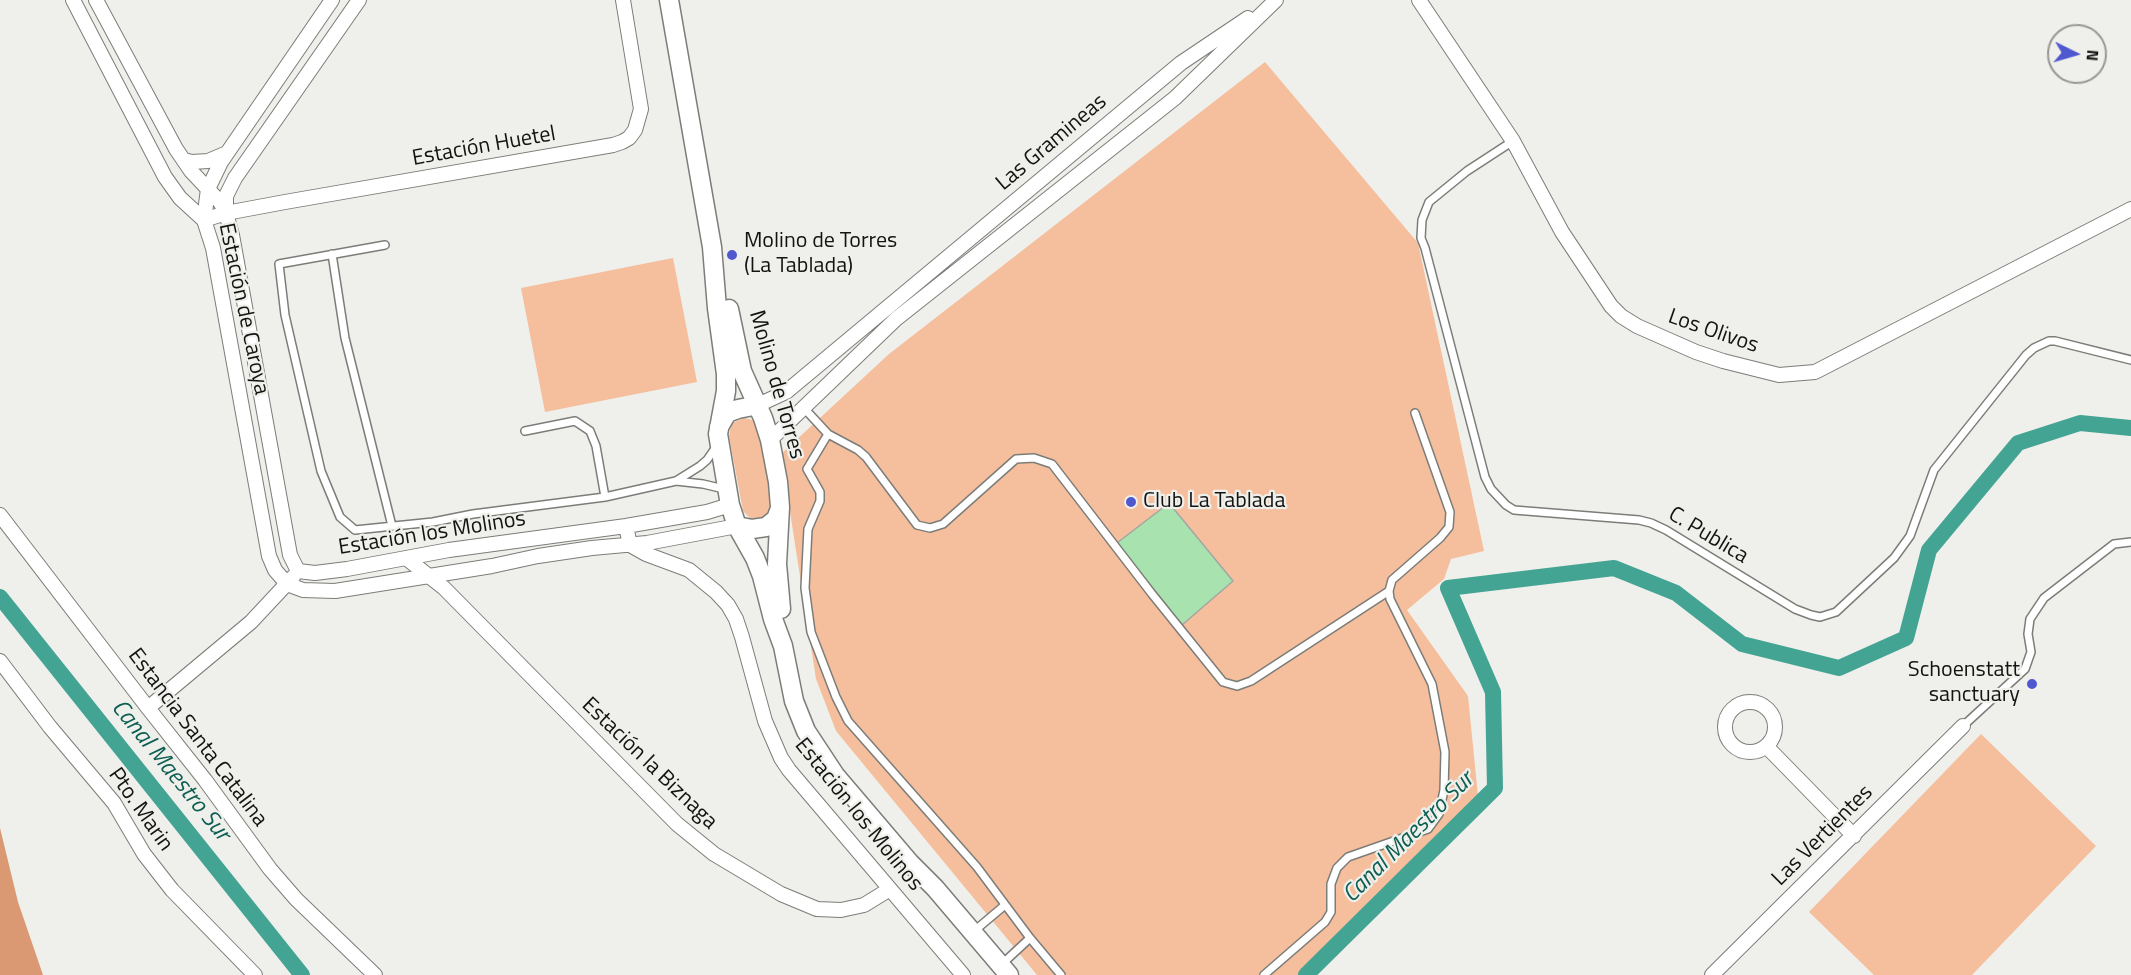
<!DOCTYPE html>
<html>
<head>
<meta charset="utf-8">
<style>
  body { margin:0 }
  #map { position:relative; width:2131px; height:975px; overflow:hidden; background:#eff0eb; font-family:"Titillium Web",sans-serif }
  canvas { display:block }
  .north { position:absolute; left:2047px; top:24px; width:60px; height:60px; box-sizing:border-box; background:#eff0eb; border:2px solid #979894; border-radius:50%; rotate:95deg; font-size:16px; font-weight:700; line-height:24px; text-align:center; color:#131312 }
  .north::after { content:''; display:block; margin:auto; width:21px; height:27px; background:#5058cf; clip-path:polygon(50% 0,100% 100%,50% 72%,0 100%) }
</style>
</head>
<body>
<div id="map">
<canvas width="2131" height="975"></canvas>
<div class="north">N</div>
</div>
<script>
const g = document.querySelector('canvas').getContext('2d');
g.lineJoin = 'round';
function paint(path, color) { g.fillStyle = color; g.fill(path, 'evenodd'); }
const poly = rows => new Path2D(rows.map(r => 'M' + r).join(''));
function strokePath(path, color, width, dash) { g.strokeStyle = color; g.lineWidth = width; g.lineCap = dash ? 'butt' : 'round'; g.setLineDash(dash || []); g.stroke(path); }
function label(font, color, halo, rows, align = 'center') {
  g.font = font + ' "Titillium Web",sans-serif'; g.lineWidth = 4.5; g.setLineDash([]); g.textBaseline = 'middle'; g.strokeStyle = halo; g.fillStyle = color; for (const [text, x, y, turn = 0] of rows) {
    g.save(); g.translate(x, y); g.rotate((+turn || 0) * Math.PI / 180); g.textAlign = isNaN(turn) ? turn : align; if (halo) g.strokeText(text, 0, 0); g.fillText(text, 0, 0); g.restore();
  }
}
paint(poly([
  [1265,62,1418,243,1484,551,1451,559,1444,579,1407,610,1468,696,1478,796,1304,975,1037,975,836,731,816,679,781,454,889,354],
  [673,258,697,382,545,412,521,288],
  [744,418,753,420,760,429,773,505,769,514,761,520,750,518,743,511,729,436,731,426,734,422],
  [1981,734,2096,846,1972,975,1874,975,1809,912]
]), '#f5be9d');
paint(poly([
  [0,828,18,902,43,975,0,975]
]), '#da9972');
strokePath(poly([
  [0,597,302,975],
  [1306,975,1495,788,1493,692,1448,588,1614,568,1676,593,1742,644,1839,668,1906,638,1929,550,2018,443,2080,423,2131,428]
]), '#43a493', 16);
const building = poly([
  [1169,503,1233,581,1182,625,1117,543,1169,503]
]);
paint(building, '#a8e3af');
strokePath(building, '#a3a7a3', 1.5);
const lane = poly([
  [1513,141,1467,171,1429,202,1422,220,1421,238,1425,248,1485,477,1491,489,1506,505,1514,510,1639,520,1651,523,1666,530,1795,609,1811,615,1820,617,1836,612,1894,558,1910,536,1934,470,2026,355,2034,348,2049,341,2055,341,2131,360],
  [385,245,279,264,285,315,321,471,340,517,355,530,433,522,473,514,605,497,676,481,703,484,724,489],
  [332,254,345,338,392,526],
  [803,407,828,434,858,450,866,457,917,525,930,528,943,524,1016,459,1034,458,1052,464,1152,594,1223,682,1237,686,1251,681,1389,591],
  [525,431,575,421,590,431,596,446,605,497],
  [828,434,807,469,820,492,820,501,808,529,805,588,811,632,836,697,848,721,977,867,1030,938,1061,975],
  [676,481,700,466,707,460,716,447],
  [1963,726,2025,669,2031,652,2028,634,2030,619,2044,598,2114,544,2131,542],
  [973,932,1005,905],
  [1001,965,1030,938],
  [1264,975,1325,922,1331,912,1331,884,1337,868,1348,857,1428,829,1439,814,1444,790,1445,752,1432,684,1390,599,1389,591,1392,580,1440,538,1449,527,1450,512,1415,413]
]);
const street = poly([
  [73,0,165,177,180,198,204,220,213,248,269,556,275,570,287,584,303,590,335,591,492,566,538,556,592,548,647,543,737,526],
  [96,0,176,149,191,171,220,202,226,213,232,235,290,555,298,571],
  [1419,0,1513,141,1562,232,1611,306,1621,316,1637,326,1696,352,1723,361,1779,375,1815,372,2131,209],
  [184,160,192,162,208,161,227,153],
  [226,211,226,196,235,178,359,0],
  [204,220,226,213,285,202,613,145,622,142,629,138,635,130,641,109,623,0],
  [204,220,208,189,221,162,332,0],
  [758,405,786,392,1181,63,1248,18],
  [770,440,896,319,1175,98,1276,0],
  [0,515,148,708,205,780,270,869,296,899,375,975],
  [626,526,630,545,646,554,689,570,716,592,728,605,736,619,742,637,765,721,781,758,789,770,963,975],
  [406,558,444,588,677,824,714,854,781,894,817,909,841,910,864,905,890,889],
  [298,571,315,573,347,569,449,550,626,526,707,512,730,505],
  [0,661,50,727,114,803,144,854,172,890,255,975],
  '1725 727a25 25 0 1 1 50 0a25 25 0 1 1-50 0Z',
  [148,708,251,622,293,577],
  [1766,746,1854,836],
  [1712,975,1963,726]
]);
const secondary = poly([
  [669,0,712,247,717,308,726,374,726,391,718,434,730,505,737,526,755,558,762,576,773,619,783,646,794,701,806,731,835,775,910,863,935,888,1009,975],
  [729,309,742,371,763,418,770,440,778,482,780,507,777,564,781,609],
  [719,427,727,413,738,409,758,405],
  [737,526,752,529,766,527,776,519,779,511]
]);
strokePath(lane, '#7c7d78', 10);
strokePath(street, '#7c7d78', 16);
strokePath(secondary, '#7c7d78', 21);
strokePath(lane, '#fff', 7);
strokePath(street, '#fff', 14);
strokePath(secondary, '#fff', 18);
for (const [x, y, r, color] of [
  [732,255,6,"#5058cf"],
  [1131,502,6,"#5058cf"],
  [2032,684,6,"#5058cf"]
]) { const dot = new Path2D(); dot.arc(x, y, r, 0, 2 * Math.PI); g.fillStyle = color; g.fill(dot); strokePath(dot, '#eff0eb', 2); }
label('22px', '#131312', '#eff0eb', [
  ["Las Gramineas",1052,143,-40],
  ["Estación Huetel",484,147,-10],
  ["Estación de Caroya",243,309,78],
  ["Los Olivos",1713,332,19],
  ["Molino de Torres",776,385,74],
  ["Estación los Molinos",432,534,-9],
  ["C. Publica",1708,536,31],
  ["Estancia Santa Catalina",197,738,53],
  ["Estación la Biznaga",649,764,44],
  ["Pto. Marin",140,810,55],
  ["Estación los Molinos",858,815,51],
  ["Las Vertientes",1823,836,-45]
]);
label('22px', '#131312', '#eff0eb', [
  ["Molino de Torres",744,242],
  ["(La Tablada)",744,267],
  ["Club La Tablada",1143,502],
  ["Schoenstatt",2020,671,"right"],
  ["sanctuary",2020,696,"right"]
], 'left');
label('italic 24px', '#0e5e52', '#eff0eb', [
  ["Canal Maestro Sur",170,771,51],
  ["Canal Maestro Sur",1409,838,-45]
]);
</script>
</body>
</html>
